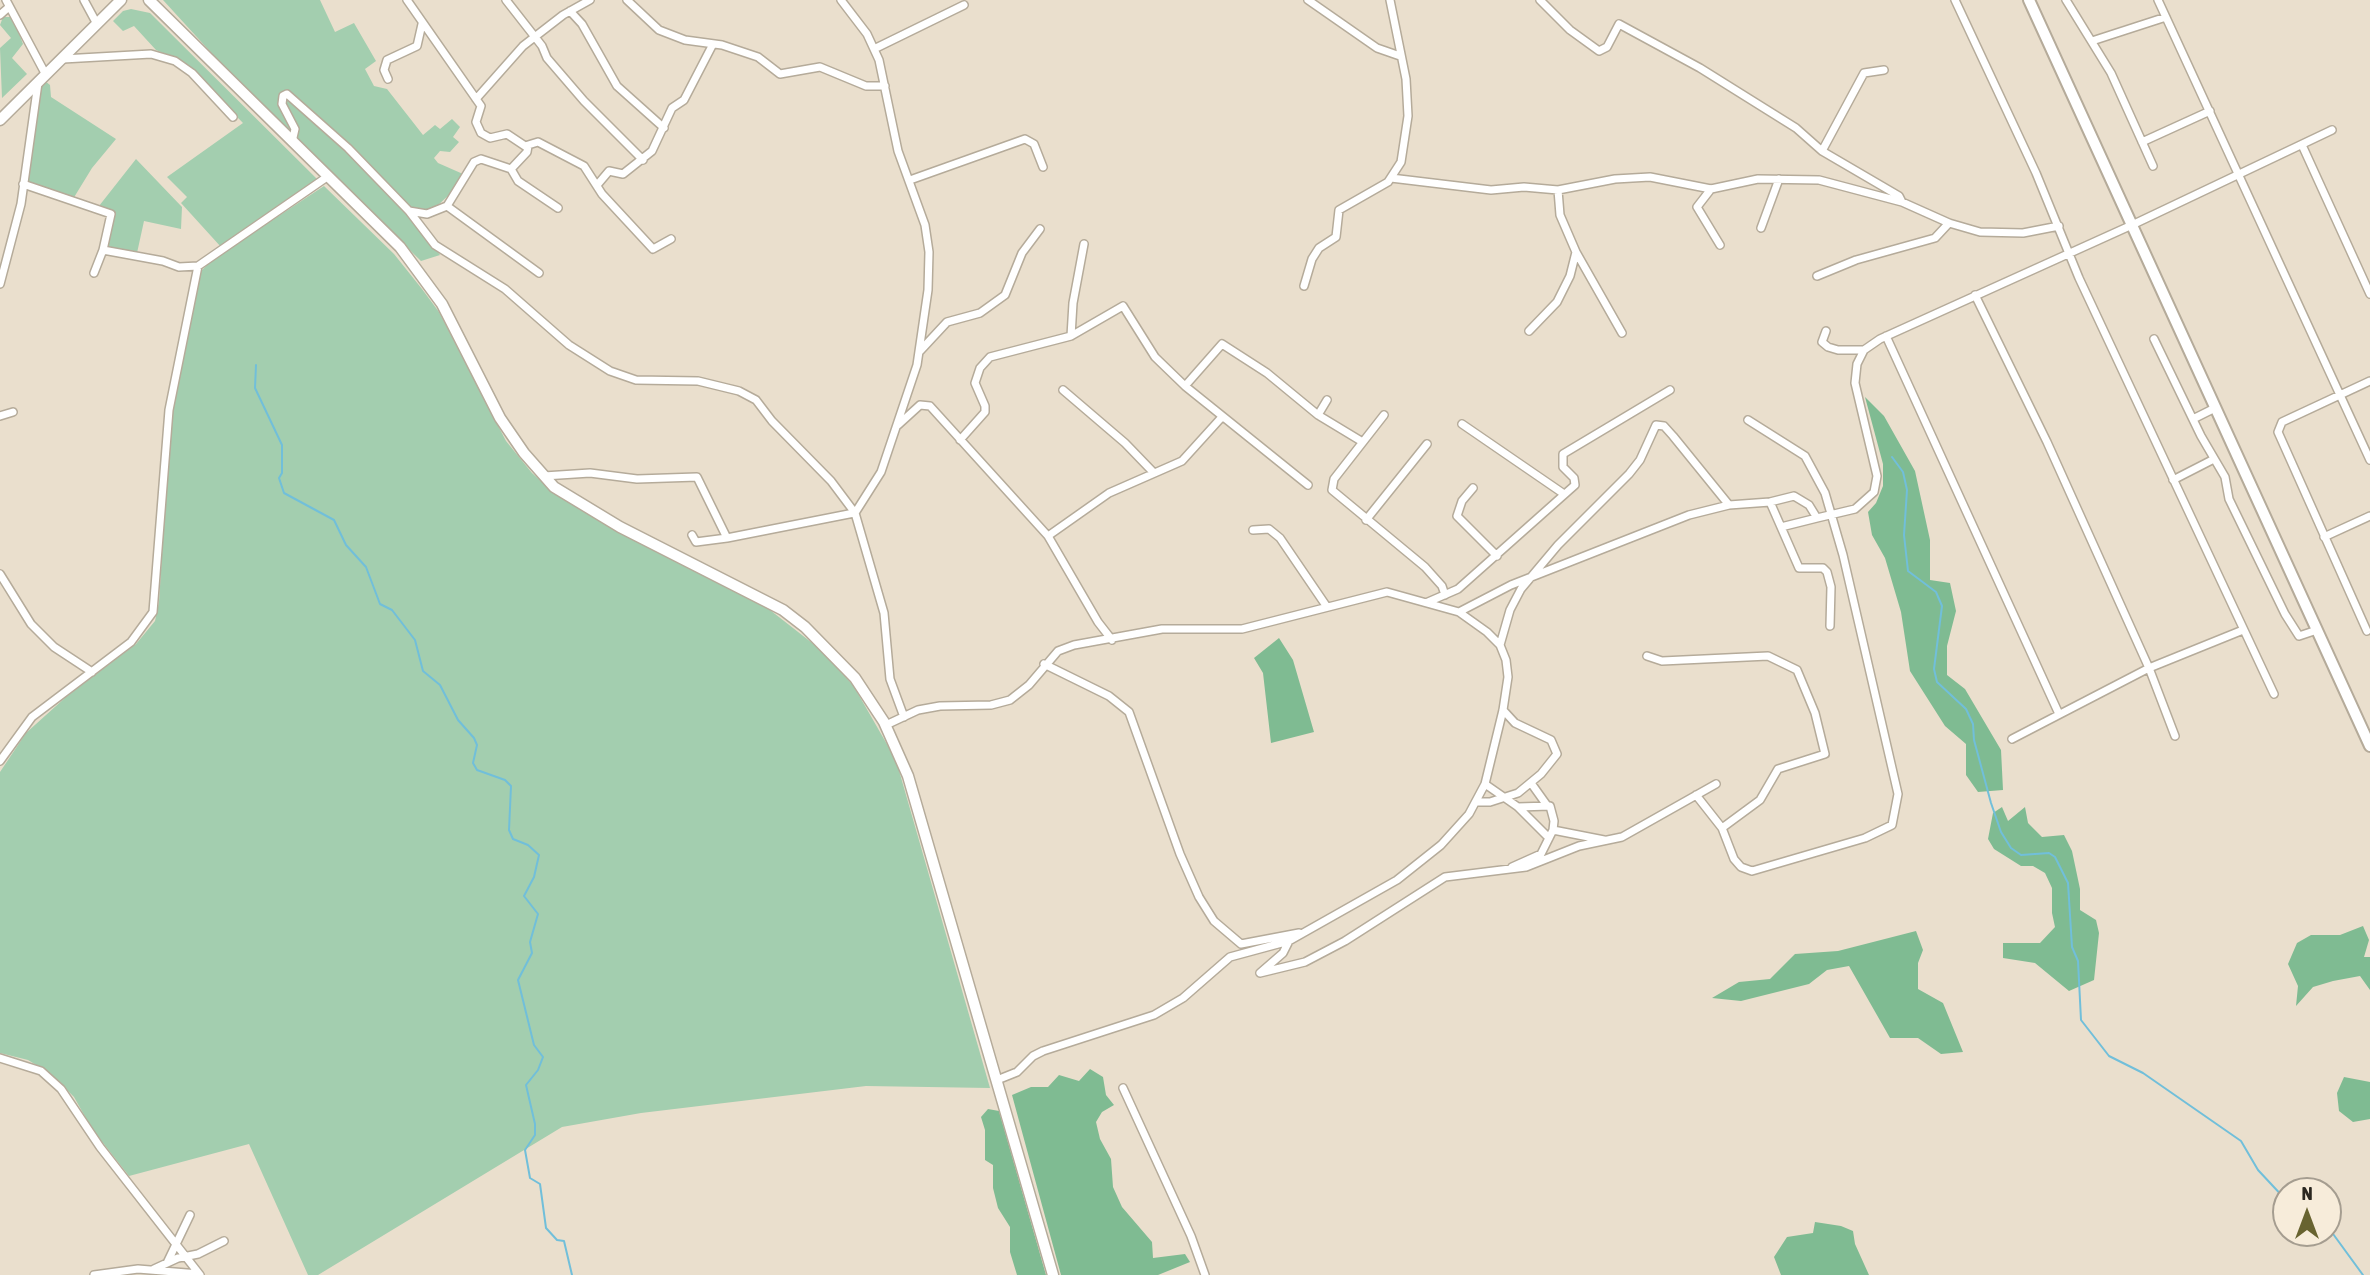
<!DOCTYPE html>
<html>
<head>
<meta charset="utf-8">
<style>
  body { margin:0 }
  #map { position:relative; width:2370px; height:1275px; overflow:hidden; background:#eadfcd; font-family:"Asap Condensed",sans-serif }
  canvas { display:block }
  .north { position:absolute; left:2272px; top:1177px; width:70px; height:70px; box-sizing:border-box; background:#f7ecda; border:2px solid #a59d90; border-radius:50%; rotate:0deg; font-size:19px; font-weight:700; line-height:28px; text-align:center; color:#2b2720 }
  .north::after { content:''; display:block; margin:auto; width:24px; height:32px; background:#686330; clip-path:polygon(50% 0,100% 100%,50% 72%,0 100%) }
</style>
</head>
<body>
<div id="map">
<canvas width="2370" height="1275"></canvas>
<div class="north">N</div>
</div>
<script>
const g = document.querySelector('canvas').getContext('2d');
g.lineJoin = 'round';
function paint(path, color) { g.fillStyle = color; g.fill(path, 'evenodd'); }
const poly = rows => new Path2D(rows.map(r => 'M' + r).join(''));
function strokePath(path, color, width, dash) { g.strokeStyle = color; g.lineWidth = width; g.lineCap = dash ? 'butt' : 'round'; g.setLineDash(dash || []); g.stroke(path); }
paint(poly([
  [163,0,320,0,335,32,354,23,376,61,365,69,374,86,387,89,423,135,435,125,440,129,452,119,460,127,453,137,459,142,450,152,440,151,434,158,438,163,463,174,452,192,435,208,409,215,440,255,421,261,248,93],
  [131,9,150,13,317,179,221,247,181,203,187,197,167,177,243,123,182,61,156,50,134,26,123,31,113,21,123,11],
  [3,17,10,17,19,33,23,44,12,58,27,74,2,98,0,48,11,38,0,25],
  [45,81,50,85,51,97,116,139,92,168,73,199,25,182,41,85],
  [136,159,182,207,181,229,144,221,137,253,107,248,114,212,99,206],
  [324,186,394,254,422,289,439,312,506,441,532,473,553,492,584,512,761,603,816,646,853,685,896,760,990,1088,866,1086,641,1113,562,1127,318,1275,308,1275,249,1144,129,1176,92,1129,74,1097,51,1074,28,1060,0,1053,0,772,26,733,66,697,136,644,155,621,159,602,171,412,200,272,212,260]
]), '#a3ceaf');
paint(poly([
  [1865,397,1884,416,1915,471,1930,540,1930,580,1950,583,1956,611,1947,646,1947,675,1965,689,2001,750,2003,790,1978,792,1966,775,1966,744,1945,726,1910,671,1901,612,1885,558,1872,535,1868,512,1876,503,1883,486,1883,464],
  [1279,638,1293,660,1314,732,1271,743,1263,673,1254,658],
  [2002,807,2008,821,2025,807,2028,823,2042,837,2064,835,2072,851,2080,889,2080,910,2096,920,2099,933,2094,980,2069,991,2035,963,2003,958,2003,943,2040,943,2055,927,2052,913,2052,888,2045,873,2033,866,2021,866,1994,849,1988,839,1993,813],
  [2363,926,2369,940,2364,957,2370,957,2370,990,2360,976,2333,981,2313,987,2296,1006,2298,986,2288,964,2297,943,2311,935,2340,935],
  [1916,931,1923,950,1918,963,1918,989,1943,1003,1963,1052,1941,1054,1918,1038,1890,1038,1849,966,1827,970,1809,984,1741,1001,1712,998,1739,982,1770,979,1795,954,1838,951],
  [1090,1069,1103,1077,1106,1095,1114,1105,1102,1112,1096,1122,1100,1139,1111,1159,1113,1187,1122,1207,1152,1242,1153,1258,1185,1254,1190,1262,1158,1275,1061,1275,1012,1095,1031,1087,1048,1087,1059,1075,1079,1081],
  [2344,1077,2370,1082,2370,1119,2353,1122,2339,1111,2337,1093],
  [988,1109,999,1111,1046,1275,1017,1275,1010,1252,1010,1227,998,1208,993,1188,993,1165,985,1160,985,1130,981,1117],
  [1815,1222,1841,1226,1853,1231,1855,1244,1869,1275,1781,1275,1774,1257,1787,1237,1813,1233]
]), '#7fbb92');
strokePath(poly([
  [256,365,255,388,282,445,282,473,279,478,284,493,334,520,346,545,366,567,380,604,392,610,415,640,423,671,440,685,458,720,474,738,477,745,473,763,477,770,505,780,511,786,509,830,513,839,528,845,539,855,534,877,524,896,538,914,530,942,532,953,518,980,534,1045,543,1057,538,1070,526,1085,535,1124,535,1135,525,1150,530,1178,540,1184,546,1228,557,1240,564,1241,572,1275],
  [1892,457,1903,472,1907,490,1904,535,1908,571,1936,592,1942,606,1934,669,1937,682,1966,709,1973,724,1974,740,1991,803,2001,832,2011,848,2021,855,2049,853,2055,857,2068,883,2072,947,2078,961,2081,1020,2109,1056,2143,1073,2241,1141,2258,1170,2286,1200],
  [2328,1227,2363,1275]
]), '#71bfda', 2);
const street = poly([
  [6,0,46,75],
  [84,0,97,24],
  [407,0,481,106,476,122,481,133,490,138,507,134,525,146,538,142,584,166,602,194,653,249,671,239],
  [506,0,542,46,547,58,584,101,643,160],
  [627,0,659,30,685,40,722,45,758,57,780,74,820,67,866,86,885,86],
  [841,0,867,34,879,60,898,151,925,225,929,252,928,290,917,365,881,472,855,513],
  [1308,0,1377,48,1400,56],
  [1540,0,1570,30,1599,51,1607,47,1619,24,1700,68,1796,128,1822,151,1899,196,1902,202],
  [1955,0,2036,173,2079,278,2274,694],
  [2066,0,2111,73,2153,166],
  [2158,0,2370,460],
  [570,11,582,24,617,86,664,128],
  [0,15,9,7],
  [2092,41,2166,17],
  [874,49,964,5],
  [63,59,151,54,175,61,192,73,233,117],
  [388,79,384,70,387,60,417,46,422,24],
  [476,99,523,46,563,15,590,0],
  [292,142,295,129,282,104,283,96,287,94,348,148,409,211,427,214,447,206,474,162,481,159,511,169,518,181,558,208],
  [2142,142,2210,111],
  [2302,145,2370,294],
  [1822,151,1864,73,1884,70],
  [511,169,527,152,528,146],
  [1391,178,1491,190,1524,187,1558,190,1615,179,1650,177,1711,189,1758,179,1819,180,1902,202,1949,223,1980,232,2023,233,2059,226],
  [910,180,1025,139,1034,144,1043,167],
  [23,184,111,214,103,250],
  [598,184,609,171,623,174,652,151,672,108,684,100,713,44],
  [1711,189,1697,207,1720,245],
  [447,206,539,273],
  [409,211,435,245,505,289,569,345,610,371,636,380,698,381,739,391,756,400,772,421,831,481,855,513,884,613,890,679,904,717],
  [1761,228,1779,179],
  [1576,252,1622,333],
  [94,273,103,250,163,261,179,267,198,266,327,177],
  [1817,276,1856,260,1935,238,1949,223],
  [0,284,21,204,38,83],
  [1304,286,1312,259,1319,248,1336,237,1339,210,1388,182,1401,162,1408,116,1406,79,1390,0],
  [1975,295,2047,442,2149,668,2175,736],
  [1529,331,1557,302,1570,276,1576,252,1560,215,1558,190],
  [1826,331,1822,342,1828,347,1838,350,1864,350],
  [1071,336,1123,306,1155,357,1185,386],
  [1886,336,2059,714],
  [2154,339,2201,436,2225,477,2229,499,2285,614,2299,636,2317,630],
  [920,351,947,322,980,313,1005,295,1022,253,1040,229],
  [1063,390,1125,443,1153,472],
  [1327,400,1318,415,1361,441],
  [1384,415,1334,479,1332,490,1425,567,1442,586,1445,595],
  [0,416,13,412],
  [2193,419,2215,408],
  [1462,424,1564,494],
  [898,425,920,405,930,406,1048,536,1098,622,1112,640],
  [960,440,985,412,985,406,975,383,980,368,990,357,1071,336,1073,303,1084,244],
  [544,476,590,473,637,479,697,477,727,538,696,542,692,535],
  [2173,480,2214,459],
  [1308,485,1185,386,1222,344,1267,373,1318,415],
  [1473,488,1462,501,1457,516,1497,556],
  [1770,502,1781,527,1817,518],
  [1366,520,1427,444],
  [1781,527,1799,568,1823,568,1827,572,1831,587,1830,626],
  [1253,530,1269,529,1280,538,1327,607],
  [1048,536,1109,493,1182,461,1221,418],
  [2324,537,2370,516],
  [727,538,854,513],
  [0,574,31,624,54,647,92,672],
  [1428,602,1458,589,1575,485,1574,478,1563,467,1563,454,1670,390],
  [1459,612,1511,585,1689,515,1729,505,1770,502,1794,496,1809,505,1817,518,1855,509,1874,492,1877,476,1855,383,1857,364,1864,350,1880,339,2132,225,2332,130],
  [2367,631,2278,432,2282,422,2370,381],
  [1500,645,1510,610,1521,589,1558,545,1629,474,1640,460,1656,425,1664,426,1673,436,1729,505],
  [1647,656,1662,661,1768,656,1797,670,1815,713,1825,754,1778,769,1760,800,1722,828,1734,859,1741,867,1752,871,1865,838,1892,825,1898,794,1843,555,1825,493,1805,456,1748,420],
  [1044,664,1109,696,1129,712,1180,854,1199,897,1214,921,1241,944,1299,933],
  [886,725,918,710,940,706,991,705,1010,700,1029,685,1058,651,1074,645,1162,629,1242,629,1387,592,1459,612,1487,632,1500,645,1506,660,1508,677,1503,710,1485,784,1469,814,1441,845,1397,880,1289,941,1230,957,1183,998,1154,1015,1043,1051,1033,1056,1017,1072,997,1080],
  [2012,739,2149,668,2243,630],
  [0,761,32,717,131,642,153,612,169,410,198,266],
  [1531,783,1546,804],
  [1485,784,1518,807,1549,838],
  [1696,795,1722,828],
  [1476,802,1490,802,1518,793,1541,774,1557,754,1551,740,1515,723,1503,710],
  [1553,830,1604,840],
  [1512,867,1541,854,1553,830,1554,821,1550,806,1518,807],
  [1289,941,1283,953,1260,973,1305,962,1345,941,1445,877,1526,867,1579,846,1622,837,1716,784],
  [0,1058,41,1071,61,1089,100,1147,200,1275],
  [1123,1088,1191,1236,1205,1275],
  [167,1263,190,1215],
  [154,1269,178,1258,198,1254,224,1241],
  [94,1275,138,1269,199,1274]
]);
const secondary = poly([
  [149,0,400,247,442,304,500,418,524,453,554,487,620,527,783,610,805,627,855,678,884,722,908,776,1053,1275],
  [0,120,121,0]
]);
const primary = poly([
  [2029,0,2370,746]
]);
strokePath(street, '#b5ab9a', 10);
strokePath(secondary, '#b5ab9a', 13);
strokePath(primary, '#b5ab9a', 14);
strokePath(street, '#fff', 7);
strokePath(secondary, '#fff', 10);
strokePath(primary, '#fff', 10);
</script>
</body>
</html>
